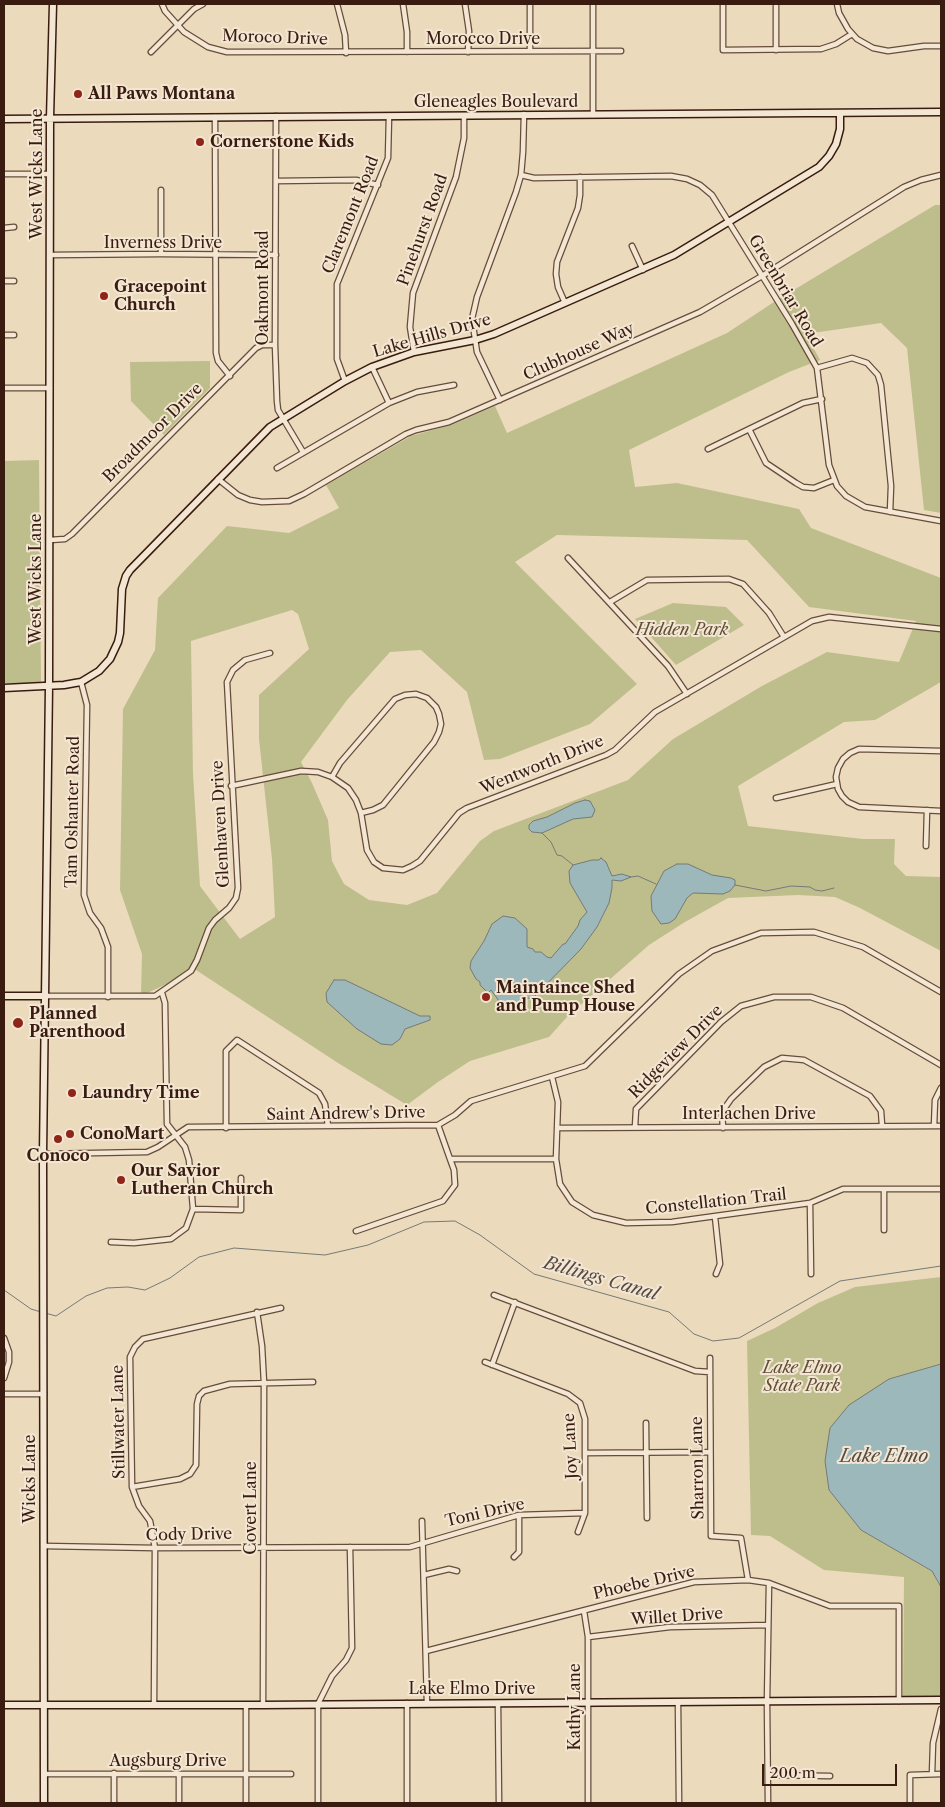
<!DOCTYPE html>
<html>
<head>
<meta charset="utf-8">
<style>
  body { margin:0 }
  #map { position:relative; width:945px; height:1807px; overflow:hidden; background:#ecdabd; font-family:"Libre Caslon Text",serif }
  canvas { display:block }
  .frame { position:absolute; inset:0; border:5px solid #391c0f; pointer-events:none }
  .scale { position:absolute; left:762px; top:1764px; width:135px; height:22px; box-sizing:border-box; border:2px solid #391c0f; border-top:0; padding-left:6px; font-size:15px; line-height:18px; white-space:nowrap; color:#391c0f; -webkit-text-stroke:4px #f3e7d4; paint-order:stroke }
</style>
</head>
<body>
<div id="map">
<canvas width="945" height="1807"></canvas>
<div class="frame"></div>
<div class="scale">200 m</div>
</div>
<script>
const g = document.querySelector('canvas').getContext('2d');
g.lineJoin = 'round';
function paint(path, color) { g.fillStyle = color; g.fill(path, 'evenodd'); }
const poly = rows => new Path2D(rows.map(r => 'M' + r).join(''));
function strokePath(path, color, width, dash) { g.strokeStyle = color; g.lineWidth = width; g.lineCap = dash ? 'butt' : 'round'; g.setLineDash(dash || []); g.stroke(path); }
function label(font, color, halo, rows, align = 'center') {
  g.font = font + ' "Libre Caslon Text",serif'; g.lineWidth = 4; g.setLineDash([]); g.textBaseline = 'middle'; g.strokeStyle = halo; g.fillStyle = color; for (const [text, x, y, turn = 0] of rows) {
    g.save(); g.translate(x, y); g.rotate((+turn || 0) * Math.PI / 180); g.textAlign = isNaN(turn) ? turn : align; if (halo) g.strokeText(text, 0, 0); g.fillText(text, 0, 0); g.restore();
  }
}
paint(poly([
  [935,205,941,205,941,513,924,510,907,348,881,323,806,334,820,360,789,372,629,450,635,487,677,483,799,509,811,528,941,578,941,682,875,720,844,722,738,786,748,826,863,839,895,839,894,864,906,876,941,877,941,951,860,908,835,897,798,895,728,898,685,922,649,945,567,1017,549,1037,470,1061,438,1082,407,1105,338,1063,196,970,141,996,142,954,120,890,123,709,155,650,158,598,227,526,289,533,339,508,326,485,411,436,454,424,495,406,507,433,727,333,777,300],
  [557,535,747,540,809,607,916,621,899,662,827,652,762,686,673,739,628,780,494,831,480,841,437,893,407,905,369,900,344,884,332,861,328,820,312,783,301,762,347,700,390,652,421,650,467,692,484,760,500,759,590,724,637,684,515,562],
  [292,610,298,614,309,649,259,695,259,739,272,859,275,917,240,939,200,886,193,774,191,641],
  [210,361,210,388,164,435,131,401,130,362],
  [39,460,41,683,4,683,4,461],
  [673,603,726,607,744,625,676,665,635,619],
  [941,1277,941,1364,889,1379,861,1530,932,1571,941,1587,941,1700,903,1701,904,1577,824,1570,770,1536,751,1535,747,1341,775,1328,818,1303,855,1287]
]), '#bebe8d');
const water = poly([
  [585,800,590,801,595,810,592,817,573,819,542,833,532,832,529,829,529,825,533,821,547,817,575,803,585,800],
  [601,858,606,862,612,876,622,874,631,877,621,881,612,880,612,888,609,903,597,927,581,949,532,999,528,998,513,1006,502,1005,491,990,488,993,480,985,480,982,476,979,470,968,471,961,484,941,492,924,503,916,515,918,527,929,527,947,533,949,535,952,541,952,547,957,551,958,563,944,565,944,578,926,580,920,587,912,570,883,569,871,573,865,592,860,599,860,601,858],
  [677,864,688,864,712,875,731,878,735,880,735,885,730,891,723,894,693,893,687,898,675,919,669,923,661,924,652,911,651,896,664,871,677,864],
  [334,980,345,980,420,1016,430,1016,430,1020,405,1029,400,1039,392,1045,381,1044,357,1029,327,1002,326,993,334,980],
  [941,1364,941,1587,932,1571,861,1530,829,1490,825,1461,830,1428,849,1405,889,1379,941,1364]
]);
paint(water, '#9db8bb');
strokePath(water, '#757a76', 1);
strokePath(poly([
  [542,833,551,842,557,855,562,856,573,865],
  [631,877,638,876,656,884],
  [735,885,766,891,791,886,810,887,815,890,822,891,834,888],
  [4,1290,31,1309,41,1312],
  [45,1313,56,1316,86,1296,107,1288,128,1287,145,1290,170,1278,199,1257,234,1248,325,1255,368,1245,424,1222,455,1221,480,1235,534,1274,669,1312,694,1334,713,1341,739,1338,840,1281,941,1266]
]), '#757a76', 1);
const street = poly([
  [162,4,165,11,184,32,208,47,227,52,621,51],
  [337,4,345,35,346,53],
  [403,4,407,32,407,52],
  [465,4,469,31,468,52],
  [530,4,530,51],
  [593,4,593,115],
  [723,4,723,50,821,49,836,44,852,34],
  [776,4,776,50],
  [837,4,839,13,848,29,857,39,873,48,888,51,924,46,941,46],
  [151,52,194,9,203,4],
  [276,116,275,345,277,401,278,410,303,452],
  [215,117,216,353,218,361,230,376],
  [4,174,50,174],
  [521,175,534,178,671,176,687,179,700,185,712,195,792,324,817,368,829,465,837,486,846,496,865,507,941,521],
  [276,181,356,180,378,185],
  [161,190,161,254],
  [4,228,14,227],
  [632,246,643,270],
  [50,255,161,254,276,255],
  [4,281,14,281],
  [565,303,558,287,556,274,557,262,578,208,580,195,580,177],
  [4,335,14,335],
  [414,352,410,327,413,293,456,177,464,138,464,116],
  [372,367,389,403],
  [817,368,852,358,867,363,878,375,881,385,891,486,890,512],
  [345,381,337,359,337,284,388,158,389,116],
  [4,388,50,388],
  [500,400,477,352,472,319,477,297,516,192,521,175,523,152,524,114],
  [749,429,766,463,796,483,803,487,814,488,834,480],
  [708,449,803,403,822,399],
  [277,468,389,403,417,392,454,385],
  [218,479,238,495,250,500,262,502,289,501,304,494,406,434,416,430,449,422,700,312,762,276,904,187,921,180,941,175],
  [50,540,65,539,72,534,256,348,262,345,275,345],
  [568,558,668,666,687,694],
  [610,602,647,580,729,579,743,584,769,613,784,637],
  [81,682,87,705,84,895,90,913,101,928,108,947,108,997],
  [941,751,859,749,850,753,843,759,838,768,836,777,838,789,842,796,848,802,859,807,941,811],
  [332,777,340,763,395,699,405,695,416,694,427,698,436,707,439,714,441,724,439,732,434,742,383,805,373,810,361,813],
  [231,786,301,771,318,772,332,777,348,788,356,800,361,813,367,850,374,862,383,868,403,870,412,866,420,861,459,813,467,808,606,755,615,750,655,712,812,621,829,617,941,629],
  [776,798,837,784],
  [926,846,927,810],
  [46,996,155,996,191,971,197,960,209,928,215,920,229,908,236,898,238,888,227,682,233,670,245,660,270,653],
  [552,1077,558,1102,556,1159,560,1184,572,1202,593,1215,626,1223,672,1222,810,1203,843,1189,941,1189],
  [438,1125,450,1159,556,1159],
  [934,1126,935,1100,941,1088],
  [635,1127,636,1109,721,1022,741,1006,774,997,811,997,843,1008,941,1065],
  [226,1128,226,1051,237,1040,319,1093,325,1104,328,1126],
  [557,1128,941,1126],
  [723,1128,722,1112,731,1099,764,1067,782,1058,804,1060,870,1096,881,1111,882,1125],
  [43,1154,147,1152,158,1147,188,1127,438,1125,455,1115,471,1101,585,1066,679,974,712,951,761,933,814,932,863,947,941,992],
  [884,1189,884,1230],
  [810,1203,811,1274],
  [193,1209,241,1210,241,1178],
  [715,1217,720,1264,716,1274],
  [356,1231,443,1201,455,1185,454,1170,450,1159],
  [111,1242,134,1243,171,1239,186,1228,193,1209,189,1160,185,1147,167,1124,165,1003,162,993],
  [494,1295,695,1371,710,1372],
  [257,1312,262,1346,264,1383,263,1705],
  [4,1338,9,1352,9,1362,4,1378],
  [710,1358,711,1536,741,1538,748,1580],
  [485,1362,568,1394,580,1403,585,1419,585,1513,578,1532],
  [492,1365,515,1302],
  [4,1394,44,1394],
  [646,1423,647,1518],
  [585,1453,710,1452],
  [132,1487,180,1479,190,1474,196,1465,197,1404,199,1396,204,1391,230,1384,313,1382],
  [422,1521,427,1703],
  [44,1546,155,1548,410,1547,519,1515,585,1513],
  [514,1557,519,1552,519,1515],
  [424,1575,449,1569,457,1571],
  [584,1611,588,1637,588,1803],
  [588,1637,670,1627,768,1625],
  [426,1651,694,1582,748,1580,769,1583,830,1606,899,1606,899,1701],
  [678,1702,679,1803],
  [498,1703,499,1803],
  [154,1704,155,1548,150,1521,139,1506,132,1487,130,1357,135,1347,143,1339,281,1308],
  [44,1774,291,1774],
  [179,1774,179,1803],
  [932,1774,933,1743,941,1709],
  [768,1775,830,1776],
  [114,1803,114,1773],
  [246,1803,246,1705],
  [318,1803,318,1704,332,1676,346,1660,352,1648,350,1547],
  [407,1803,407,1703],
  [768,1803,767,1702,769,1583],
  [910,1803,910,1775,941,1774]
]);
const secondary = poly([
  [4,119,941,112],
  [4,688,64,685,75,683,81,682,99,671,110,659,118,642,120,633,122,589,126,576,130,570,270,427,345,381,372,367,414,352,475,340,494,334,674,255,819,167,829,156,836,144,840,129,840,113],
  [4,996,46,996],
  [4,1705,263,1705,941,1700],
  [44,1803,43,1154,49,686,50,118,53,4]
]);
strokePath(street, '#664c3a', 7);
strokePath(secondary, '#391c0f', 9);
strokePath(street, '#f3e7d4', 4.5);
strokePath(secondary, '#f3e7d4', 6);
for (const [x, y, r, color] of [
  [78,94,5,"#8f2418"],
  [200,142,5,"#8f2418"],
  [104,296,5,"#8f2418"],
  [486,997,5,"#8f2418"],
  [18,1023,6,"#8f2418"],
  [72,1093,5,"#8f2418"],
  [70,1134,5,"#8f2418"],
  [58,1139,5,"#8f2418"],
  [121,1180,5,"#8f2418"]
]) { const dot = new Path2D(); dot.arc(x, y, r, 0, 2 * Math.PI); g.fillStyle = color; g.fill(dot); strokePath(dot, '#f3e7d4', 2); }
label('16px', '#391c0f', '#f3e7d4', [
  ["Moroco Drive",275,38,2],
  ["Morocco Drive",483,39],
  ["Gleneagles Boulevard",496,102],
  ["West Wicks Lane",37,174,-90],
  ["Claremont Road",351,215,-68],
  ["Pinehurst Road",423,230,-70],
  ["Inverness Drive",163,243],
  ["Oakmont Road",263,288,-90],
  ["Greenbriar Road",785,291,59],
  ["Lake Hills Drive",432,336,-16],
  ["Clubhouse Way",579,352,-24],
  ["Broadmoor Drive",153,433,-45],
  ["West Wicks Lane",36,579,-90],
  ["Wentworth Drive",542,765,-22],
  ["Tam Oshanter Road",73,812,-89],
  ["Glenhaven Drive",221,824,-93],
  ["Ridgeview Drive",676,1052,-45],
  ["Saint Andrew's Drive",346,1114,-1],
  ["Interlachen Drive",749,1114],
  ["Constellation Trail",716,1202,-6],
  ["Stillwater Lane",119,1422,-91],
  ["Joy Lane",571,1446,-93],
  ["Sharron Lane",698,1468,-91],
  ["Wicks Lane",30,1479,-90],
  ["Covert Lane",251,1508,-90],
  ["Toni Drive",485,1513,-13],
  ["Cody Drive",189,1535,-1],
  ["Phoebe Drive",644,1583,-13],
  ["Willet Drive",677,1617,-4],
  ["Lake Elmo Drive",472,1689],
  ["Kathy Lane",575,1707,-90],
  ["Augsburg Drive",168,1761]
]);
label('bold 16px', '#391c0f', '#f3e7d4', [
  ["All Paws Montana",88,94],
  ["Cornerstone Kids",210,142],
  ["Gracepoint",114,287],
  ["Church",114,305],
  ["Maintaince Shed",496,988],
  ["and Pump House",496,1006],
  ["Planned",29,1014],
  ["Parenthood",29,1032],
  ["Laundry Time",82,1093],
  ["ConoMart",80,1134],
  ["Conoco",58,1156,"center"],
  ["Our Savior",131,1171],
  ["Lutheran Church",131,1189]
], 'left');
label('italic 16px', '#614d35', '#f3e7d4', [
  ["Hidden Park",682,630],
  ["Lake Elmo",802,1368],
  ["State Park",802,1386]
]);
label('italic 18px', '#574b43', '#f3e7d4', [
  ["Billings Canal",601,1279,16],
  ["Lake Elmo",884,1457]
]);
</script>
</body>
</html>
